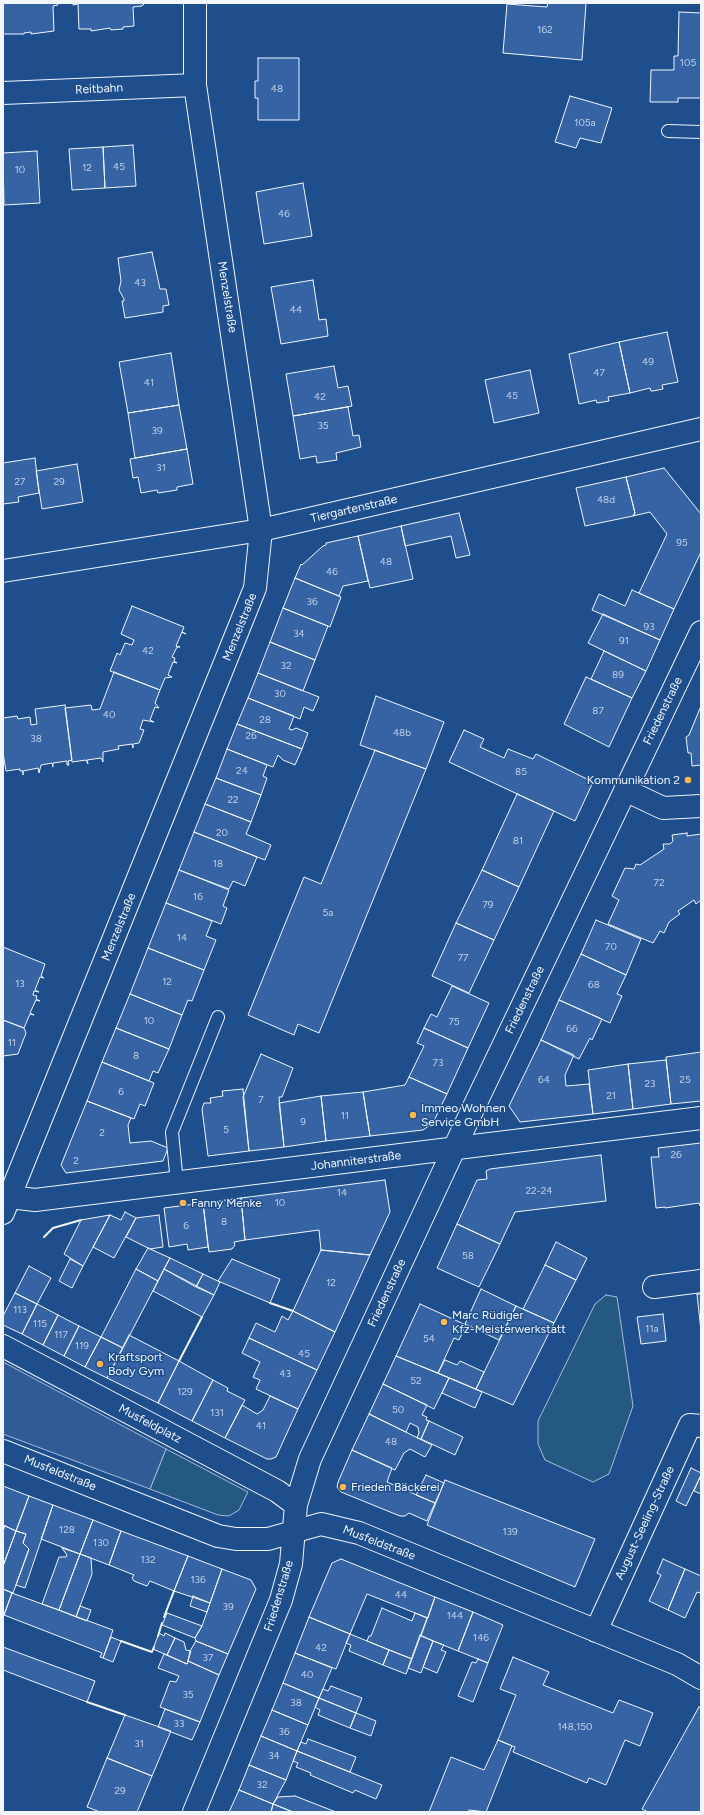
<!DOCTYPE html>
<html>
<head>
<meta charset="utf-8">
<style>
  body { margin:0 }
  #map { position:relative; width:704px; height:1815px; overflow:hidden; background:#1f4e8c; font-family:Figtree,sans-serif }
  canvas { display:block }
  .frame { position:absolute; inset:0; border:4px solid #f2f6ff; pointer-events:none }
</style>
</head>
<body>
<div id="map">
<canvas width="704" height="1815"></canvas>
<div class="frame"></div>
</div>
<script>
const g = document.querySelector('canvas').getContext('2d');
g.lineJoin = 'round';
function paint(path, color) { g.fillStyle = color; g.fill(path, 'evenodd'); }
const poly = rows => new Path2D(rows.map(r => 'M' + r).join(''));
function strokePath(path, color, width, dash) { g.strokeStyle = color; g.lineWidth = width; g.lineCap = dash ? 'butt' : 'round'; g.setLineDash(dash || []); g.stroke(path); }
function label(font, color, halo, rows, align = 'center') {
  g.font = font + ' Figtree,sans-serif'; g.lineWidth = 3; g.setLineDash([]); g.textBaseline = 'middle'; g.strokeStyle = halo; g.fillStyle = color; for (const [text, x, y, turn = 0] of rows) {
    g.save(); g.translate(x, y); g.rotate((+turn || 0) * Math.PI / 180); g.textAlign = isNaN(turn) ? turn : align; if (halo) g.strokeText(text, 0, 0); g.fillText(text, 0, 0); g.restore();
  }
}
const green = poly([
  [606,1295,617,1297,633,1406,609,1474,593,1482,545,1460,538,1444,538,1421,595,1304,606,1295],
  [166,1449,248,1492,239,1510,229,1516,218,1515,150,1489,166,1449]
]);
paint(green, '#245a82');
strokePath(green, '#a8bbd7', 1);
const parking = poly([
  [3,1362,166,1449,150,1489,3,1434,3,1362]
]);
paint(parking, '#305b95');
strokePath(parking, '#a8bbd7', 1);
const building = poly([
  [3,3,57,3,58,5,53,6,54,31,31,34,31,32,24,33,24,34,3,34,3,3],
  [73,3,145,3,142,6,133,7,134,26,123,27,123,29,111,30,110,28,91,31,91,29,79,29,78,4,73,5,73,3],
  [548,3,586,3,582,60,503,53,507,4,547,7,548,3],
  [679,12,701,13,701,98,678,98,678,102,650,102,651,70,674,70,674,56,678,56,679,12],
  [258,58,299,58,299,120,258,120,258,98,255,98,255,81,258,81,258,58],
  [570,96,612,108,601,143,580,138,576,148,555,142,570,96],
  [133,145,136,186,105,188,103,147,133,145],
  [103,147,105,188,72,190,69,149,103,147],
  [37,151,40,203,4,205,3,153,37,151],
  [303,183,312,236,264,244,256,192,303,183],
  [152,252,160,289,166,289,169,305,163,306,163,312,125,318,122,301,124,301,124,299,119,290,121,281,118,258,152,252],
  [313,280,319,320,326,319,328,336,281,344,271,287,313,280],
  [667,332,678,382,662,385,663,389,653,391,651,391,650,388,630,393,619,342,667,332],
  [619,342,630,393,608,397,609,401,597,403,596,400,579,404,569,354,619,342],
  [171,353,179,405,128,413,119,362,171,353],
  [334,366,338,388,348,386,352,406,293,416,286,374,334,366],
  [530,370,539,413,494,423,485,380,530,370],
  [179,405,187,449,135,458,128,413,179,405],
  [348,407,353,436,359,435,361,447,336,453,337,460,317,463,316,456,300,459,293,416,348,407],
  [187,449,193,484,177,487,177,490,158,493,157,490,141,493,138,477,133,478,130,459,187,449],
  [35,458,39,493,18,497,19,502,3,504,3,463,35,458],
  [77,464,83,502,42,509,36,471,77,464],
  [664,468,701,514,701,552,674,609,639,593,667,534,650,512,633,516,635,513,626,477,664,468],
  [626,477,635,513,633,516,585,526,576,488,626,477],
  [459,513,470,555,456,558,451,536,405,546,401,526,459,513],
  [401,526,413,579,370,588,358,536,401,526],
  [358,536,368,581,343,586,339,596,295,578,301,564,302,565,323,546,326,545,326,543,358,536],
  [295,578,341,597,330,627,283,608,295,578],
  [632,590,674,609,660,640,592,610,599,594,625,606,632,590],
  [132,606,184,627,182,632,186,634,182,632,176,646,180,647,177,647,172,657,175,658,174,661,177,663,173,662,168,675,172,677,165,678,160,690,110,671,117,653,120,655,125,643,132,645,134,640,121,634,132,606],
  [283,608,328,626,315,660,270,642,283,608],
  [603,614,660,640,646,671,588,643,603,614],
  [270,642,315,660,303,691,258,673,270,642],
  [604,651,646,671,632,698,591,679,604,651],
  [114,672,160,690,155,703,159,708,155,707,150,720,154,722,143,720,140,729,144,730,139,743,133,744,133,748,132,744,118,746,119,749,103,752,103,762,101,758,87,760,88,764,86,760,72,762,65,708,91,705,92,710,100,709,114,672],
  [258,673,319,697,313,711,304,707,300,719,248,698,258,673],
  [586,677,632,698,609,747,564,724,586,677],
  [376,696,444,722,426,769,360,745,376,696],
  [248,698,294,716,289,729,292,730,296,728,308,733,302,749,237,724,248,698],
  [65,705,72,760,68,761,69,765,67,765,67,761,53,763,53,767,52,763,41,765,39,773,38,768,23,771,23,775,23,771,20,771,20,769,6,771,3,753,3,718,17,716,18,719,30,717,31,725,37,724,35,709,65,705],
  [701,706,701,765,692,766,691,753,688,753,686,737,689,735,701,706],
  [237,724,302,749,295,765,283,760,278,755,273,767,227,749,237,724],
  [464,730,484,739,480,747,504,758,508,749,533,759,536,754,593,782,575,821,449,762,464,730],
  [227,749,267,765,263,776,267,778,261,795,216,778,227,749],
  [375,750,426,769,319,1033,298,1024,294,1035,248,1015,304,877,321,884,375,750],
  [216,778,261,795,251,822,205,804,216,778],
  [517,794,554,811,519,887,482,870,517,794],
  [205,804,251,822,246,834,271,845,265,860,194,832,205,804],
  [194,832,257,857,245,886,233,881,229,889,179,870,194,832],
  [687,833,687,836,701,834,701,900,696,904,694,900,678,911,680,914,669,922,664,933,660,931,653,943,608,924,619,900,612,896,625,868,634,869,636,864,640,865,664,849,663,844,670,844,673,841,672,835,687,833],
  [179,870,229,890,223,906,227,908,221,924,166,903,179,870],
  [482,870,519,887,494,940,456,923,482,870],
  [166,903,212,921,206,936,216,940,204,970,148,948,166,903],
  [596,920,641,939,626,975,581,954,596,920],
  [456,923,494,940,469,993,432,976,456,923],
  [3,947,45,964,41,976,44,978,40,977,35,990,39,992,34,991,33,995,37,996,36,999,40,1001,36,1000,30,1013,34,1015,30,1014,24,1028,3,1020,3,947],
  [148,948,204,970,192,1001,188,1000,182,1015,130,994,148,948],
  [581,954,626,975,617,994,622,996,610,1023,559,1000,581,954],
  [452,986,489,1003,468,1048,424,1028,431,1014,437,1017,452,986],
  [130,994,182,1015,169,1049,116,1028,130,994],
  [559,1000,602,1019,592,1040,590,1038,579,1059,541,1040,559,1000],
  [3,1020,24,1028,26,1033,18,1054,3,1056,3,1020],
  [116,1028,169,1049,158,1073,153,1071,149,1081,102,1062,116,1028],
  [424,1028,468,1048,447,1094,409,1077,424,1046,417,1043,424,1028],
  [541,1040,574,1055,565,1075,566,1086,589,1084,593,1114,520,1122,509,1106,541,1040],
  [701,1052,701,1101,671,1104,666,1057,701,1052],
  [261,1054,293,1068,282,1097,279,1097,284,1147,249,1151,243,1097,261,1054],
  [666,1060,671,1104,633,1109,628,1064,666,1060],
  [102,1062,154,1083,145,1106,140,1104,134,1119,87,1101,102,1062],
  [628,1064,633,1109,593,1114,588,1070,628,1064],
  [409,1077,447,1094,433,1123,423,1130,370,1136,363,1092,405,1085,409,1077],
  [243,1089,249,1151,208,1156,202,1109,204,1103,211,1103,210,1098,223,1096,222,1091,243,1089],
  [363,1092,370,1136,326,1141,321,1096,363,1092],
  [321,1096,326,1141,284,1147,279,1103,321,1096],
  [87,1101,131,1118,128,1125,130,1143,151,1141,168,1148,163,1161,66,1173,61,1165,87,1101],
  [701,1143,701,1208,699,1203,665,1208,665,1207,656,1208,651,1157,659,1157,658,1148,701,1143],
  [601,1155,606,1201,515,1212,500,1244,457,1224,477,1180,487,1179,486,1171,490,1169,601,1155],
  [385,1180,390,1212,370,1255,321,1250,319,1230,245,1240,241,1198,385,1180],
  [241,1198,245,1240,234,1242,235,1245,232,1249,209,1252,203,1203,241,1198],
  [203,1203,208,1247,188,1250,187,1244,169,1247,164,1208,203,1203],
  [125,1212,136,1218,114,1258,93,1247,110,1215,121,1220,125,1212],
  [110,1215,83,1266,64,1254,81,1220,110,1215],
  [159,1215,163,1247,150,1249,126,1237,136,1218,159,1215],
  [457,1224,500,1244,479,1287,437,1268,457,1224],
  [556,1242,587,1258,576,1280,545,1265,556,1242],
  [148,1248,170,1258,158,1281,136,1269,148,1248],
  [321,1250,370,1255,335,1332,293,1311,321,1250],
  [170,1258,203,1274,196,1287,164,1269,170,1258],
  [70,1259,83,1266,72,1288,59,1281,70,1259],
  [232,1259,280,1279,270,1303,218,1281,232,1259],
  [545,1265,576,1280,554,1323,523,1309,545,1265],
  [29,1266,51,1278,37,1304,15,1293,29,1266],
  [136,1269,158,1281,123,1348,101,1337,136,1269],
  [164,1269,214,1295,202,1317,153,1291,164,1269],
  [203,1274,220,1282,214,1295,196,1287,203,1274],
  [481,1289,516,1306,499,1340,465,1324,481,1289],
  [15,1293,37,1304,22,1334,3,1325,3,1316,15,1293],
  [697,1294,701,1294,701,1331,697,1294],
  [37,1304,58,1315,43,1345,22,1334,37,1304],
  [420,1304,466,1325,459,1340,454,1338,438,1373,396,1356,420,1304],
  [516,1306,554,1323,513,1405,476,1389,516,1306],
  [293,1311,335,1332,317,1370,249,1338,256,1323,275,1332,282,1316,288,1320,293,1311],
  [663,1314,666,1341,641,1344,637,1317,663,1314],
  [58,1315,79,1326,64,1356,43,1345,58,1315],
  [79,1326,101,1337,85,1367,64,1356,79,1326],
  [129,1335,179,1361,158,1403,107,1378,129,1335],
  [101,1337,123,1348,107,1378,85,1367,101,1337],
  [249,1338,317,1370,298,1409,256,1389,260,1380,253,1377,260,1362,242,1353,249,1338],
  [396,1356,449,1378,434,1409,383,1384,396,1356],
  [445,1360,457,1365,460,1361,484,1372,476,1389,438,1373,445,1360],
  [179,1361,213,1380,192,1421,158,1403,179,1361],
  [449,1378,482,1392,475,1408,442,1393,449,1378],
  [213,1380,228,1388,227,1391,245,1400,225,1438,192,1421,213,1380],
  [383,1384,427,1405,422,1415,427,1417,426,1420,429,1421,421,1439,417,1438,419,1433,418,1427,410,1423,406,1432,369,1414,383,1384],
  [270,1396,298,1409,276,1457,271,1459,267,1459,225,1438,242,1405,257,1414,263,1410,270,1396],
  [369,1414,432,1445,425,1457,410,1449,404,1453,395,1470,352,1450,369,1414],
  [429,1421,463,1437,455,1455,421,1439,429,1421],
  [352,1450,392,1468,387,1482,435,1503,427,1521,409,1513,405,1516,400,1516,341,1492,337,1487,338,1482,352,1450],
  [691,1468,701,1473,701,1475,686,1506,676,1501,691,1468],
  [426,1475,444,1483,435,1503,416,1495,426,1475],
  [701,1475,701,1494,694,1491,701,1475],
  [445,1480,595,1539,575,1587,427,1525,445,1480],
  [3,1486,29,1496,16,1531,3,1525,3,1486],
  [29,1496,53,1505,25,1588,16,1585,29,1549,23,1543,26,1534,16,1531,29,1496],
  [53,1505,93,1520,80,1554,41,1539,53,1505],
  [93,1520,121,1531,109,1565,80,1554,93,1520],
  [5,1526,16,1531,3,1566,3,1531,5,1526],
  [16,1531,26,1534,23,1543,29,1549,13,1593,3,1589,3,1566,16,1531],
  [121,1531,188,1556,174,1591,150,1581,147,1586,134,1581,132,1578,134,1575,109,1565,121,1531],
  [62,1548,80,1554,59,1610,42,1604,59,1557,66,1557,67,1555,62,1548],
  [80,1554,91,1558,92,1574,76,1617,59,1610,80,1554],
  [188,1556,222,1569,210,1603,174,1591,188,1556],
  [341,1559,435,1597,428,1618,367,1594,350,1634,309,1617,332,1563,341,1559],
  [663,1559,685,1569,668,1610,649,1601,661,1575,657,1573,663,1559],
  [222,1569,251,1580,256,1589,228,1654,196,1641,195,1638,202,1626,222,1569],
  [685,1569,701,1576,701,1592,700,1593,697,1592,685,1618,668,1610,685,1569],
  [3,1589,12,1593,4,1615,3,1615,3,1589],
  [12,1593,113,1630,103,1658,100,1657,102,1653,4,1615,12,1593],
  [193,1596,210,1603,207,1612,190,1606,193,1596],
  [435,1597,473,1612,458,1651,421,1636,435,1597],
  [80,1606,91,1610,87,1621,76,1617,80,1606],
  [382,1608,412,1621,415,1613,427,1618,412,1659,367,1641,369,1636,371,1636,382,1608],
  [473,1612,503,1625,488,1663,458,1651,473,1612],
  [167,1613,202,1626,195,1638,162,1625,167,1613],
  [309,1617,350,1634,336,1669,295,1653,309,1617],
  [159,1633,164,1636,165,1633,175,1638,167,1655,153,1649,159,1633],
  [350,1634,389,1650,383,1665,349,1651,351,1645,346,1643,350,1634],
  [420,1635,433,1641,421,1673,408,1668,420,1635],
  [111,1637,121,1641,113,1662,103,1658,111,1637],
  [175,1638,184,1642,186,1650,191,1651,187,1664,167,1655,175,1638],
  [196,1641,228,1654,219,1675,188,1661,190,1651,196,1641],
  [433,1641,444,1645,441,1650,446,1652,437,1673,423,1667,433,1641],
  [3,1647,95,1681,87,1702,3,1670,3,1647],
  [389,1650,412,1659,406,1674,383,1665,389,1650],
  [295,1653,332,1668,319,1698,283,1683,295,1653],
  [164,1654,187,1664,188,1661,219,1675,200,1722,160,1707,170,1681,176,1682,179,1676,158,1668,164,1654],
  [513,1657,549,1672,543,1685,613,1713,619,1700,653,1713,640,1746,625,1740,606,1785,589,1778,587,1783,513,1752,515,1747,498,1740,516,1695,500,1689,513,1657],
  [478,1659,488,1663,473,1702,458,1696,472,1662,476,1663,478,1659],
  [283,1683,319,1698,308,1725,272,1710,283,1683],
  [331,1686,362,1698,356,1713,319,1698,323,1689,328,1691,331,1686],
  [319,1698,356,1713,350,1728,318,1715,320,1710,315,1707,319,1698],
  [699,1707,701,1708,701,1812,648,1812,642,1809,699,1707],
  [165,1709,200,1722,192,1740,158,1727,165,1709],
  [272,1710,308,1725,297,1751,261,1736,272,1710],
  [356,1713,376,1721,371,1736,350,1728,356,1713],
  [125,1715,171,1731,152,1776,107,1758,125,1715],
  [261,1736,297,1751,286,1780,249,1765,261,1736],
  [308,1739,356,1757,350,1772,297,1751,301,1742,306,1744,308,1739],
  [498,1740,512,1746,486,1812,469,1810,468,1812,429,1812,451,1757,484,1770,498,1740],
  [297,1751,382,1785,376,1799,355,1790,353,1793,310,1775,311,1773,296,1767,298,1763,293,1761,297,1751],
  [107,1758,152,1776,137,1812,100,1812,87,1807,107,1758],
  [249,1765,286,1780,273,1804,239,1790,249,1765],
  [239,1790,273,1804,271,1812,229,1812,239,1790],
  [295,1796,336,1812,293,1812,273,1804,278,1797,295,1796],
  [273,1804,293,1812,271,1812,273,1804]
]);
paint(building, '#3563a3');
strokePath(building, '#f2f6ff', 1);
const lane = poly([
  [668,131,701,132],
  [177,1183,172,1132,218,1017]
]);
const street = poly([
  [3,93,195,85],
  [3,571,261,530,701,429],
  [625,790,663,808,701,806],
  [10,1197,35,1200,701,1118],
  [3,1213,255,588,261,530,195,85,195,3],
  [654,1287,701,1281],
  [3,1346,277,1491,296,1505],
  [3,1451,218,1536,236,1539,268,1539,321,1524,359,1533,677,1664,701,1678],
  [596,1631,690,1425,701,1426],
  [194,1812,281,1600,291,1564,296,1505,310,1459,460,1136,701,632]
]);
strokePath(lane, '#f2f6ff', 14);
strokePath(street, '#f2f6ff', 24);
strokePath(lane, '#1f4e8c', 12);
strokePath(street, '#1f4e8c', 22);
strokePath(poly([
  [44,1237,53,1228,81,1220],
  [270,1303,293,1311],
  [179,1361,202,1317],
  [164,1617,174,1591],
  [158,1636,162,1623],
  [121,1641,152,1652,154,1647],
  [87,1702,125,1715]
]), '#f2f6ff', 2);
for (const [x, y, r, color] of [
  [688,780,4,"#ffb74d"],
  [413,1115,4,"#ffb74d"],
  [183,1203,4,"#ffb74d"],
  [444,1322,4,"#ffb74d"],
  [100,1364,4,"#ffb74d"],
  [343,1487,4,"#ffb74d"]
]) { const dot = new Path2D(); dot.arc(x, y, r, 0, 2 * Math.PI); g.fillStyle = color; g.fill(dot); strokePath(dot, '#1f4e8c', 1.5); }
label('10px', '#c3d1e8', null, [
  ["162",545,30],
  ["105",688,63],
  ["48",277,89],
  ["105a",585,123],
  ["45",119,167],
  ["12",87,168],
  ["10",20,170],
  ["46",284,214],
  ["43",140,283],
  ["44",296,310],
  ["49",648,362],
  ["47",599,373],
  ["41",149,383],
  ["45",512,396],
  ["42",320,397],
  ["35",323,426],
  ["39",157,431],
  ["31",161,468],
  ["27",20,482],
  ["29",59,482],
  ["48d",606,500],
  ["95",682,543],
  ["48",386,562],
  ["46",332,572],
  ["36",312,602],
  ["93",649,627],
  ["34",299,634],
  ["91",624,641],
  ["42",148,651],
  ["32",286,666],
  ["89",618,675],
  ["30",280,694],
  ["87",598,711],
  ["40",109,715],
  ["28",265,720],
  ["48b",402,733],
  ["26",251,736],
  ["38",36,739],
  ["24",242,771],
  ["85",521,772],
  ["22",233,800],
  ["20",222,833],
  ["81",518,841],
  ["18",218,864],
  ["72",659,883],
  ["16",198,897],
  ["79",488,905],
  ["5a",328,913],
  ["14",182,938],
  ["70",611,947],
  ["77",463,958],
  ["12",167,982],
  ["13",20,984],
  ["68",594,985],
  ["10",149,1021],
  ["75",454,1022],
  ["66",572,1029],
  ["11",12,1043],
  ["8",136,1056],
  ["73",438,1063],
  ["64",544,1080],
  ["25",685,1080],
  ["23",650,1084],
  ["6",121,1092],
  ["21",611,1096],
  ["7",261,1100],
  ["11",345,1116],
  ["9",303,1122],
  ["5",226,1130],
  ["2",102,1133],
  ["26",676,1155],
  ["2",76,1161],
  ["22-24",539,1191],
  ["14",342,1193],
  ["10",280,1203],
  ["8",224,1222],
  ["6",186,1226],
  ["58",468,1256],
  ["12",331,1283],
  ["113",20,1310],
  ["115",40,1324],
  ["11a",652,1329],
  ["117",61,1335],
  ["54",429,1339],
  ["119",82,1346],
  ["45",304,1354],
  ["43",285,1374],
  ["52",416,1381],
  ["129",185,1392],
  ["50",398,1410],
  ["131",217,1413],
  ["41",261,1426],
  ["48",391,1442],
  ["128",67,1530],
  ["139",510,1532],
  ["130",101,1543],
  ["132",148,1560],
  ["136",198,1580],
  ["44",401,1595],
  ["39",228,1607],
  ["144",455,1616],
  ["146",481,1638],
  ["42",321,1648],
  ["37",208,1658],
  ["40",307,1675],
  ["35",188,1695],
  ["38",296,1703],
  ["33",179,1724],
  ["148,150",575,1727],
  ["36",284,1732],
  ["31",139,1744],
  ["34",274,1756],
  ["32",262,1785],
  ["29",120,1791]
]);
label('12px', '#f2f6ff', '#1f4e8c', [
  ["Reitbahn",99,89,-3],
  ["Menzelstraße",227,297,81],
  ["Tiergartenstraße",354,509,-13],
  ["Menzelstraße",240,627,-68],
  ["Friedenstraße",663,711,-64],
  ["Menzelstraße",119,927,-68],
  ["Friedenstraße",525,1000,-64],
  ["Johanniterstraße",356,1161,-7],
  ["Friedenstraße",387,1293,-65],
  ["Musfeldplatz",150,1424,28],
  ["Musfeldstraße",60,1473,22],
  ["August-Seeling-Straße",645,1523,-65],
  ["Musfeldstraße",379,1543,21],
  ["Friedenstraße",279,1596,-73]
]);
label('12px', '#f2f6ff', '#1f4e8c', [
  ["Kommunikation 2",680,780,"right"],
  ["Immeo Wohnen",421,1108],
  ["Service GmbH",421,1122],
  ["Fanny Menke",191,1203],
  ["Marc Rüdiger",452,1315],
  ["Kfz-Meisterwerkstatt",452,1329],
  ["Kraftsport",108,1357],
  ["Body Gym",108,1371],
  ["Frieden Bäckerei",351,1487]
], 'left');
</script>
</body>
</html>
